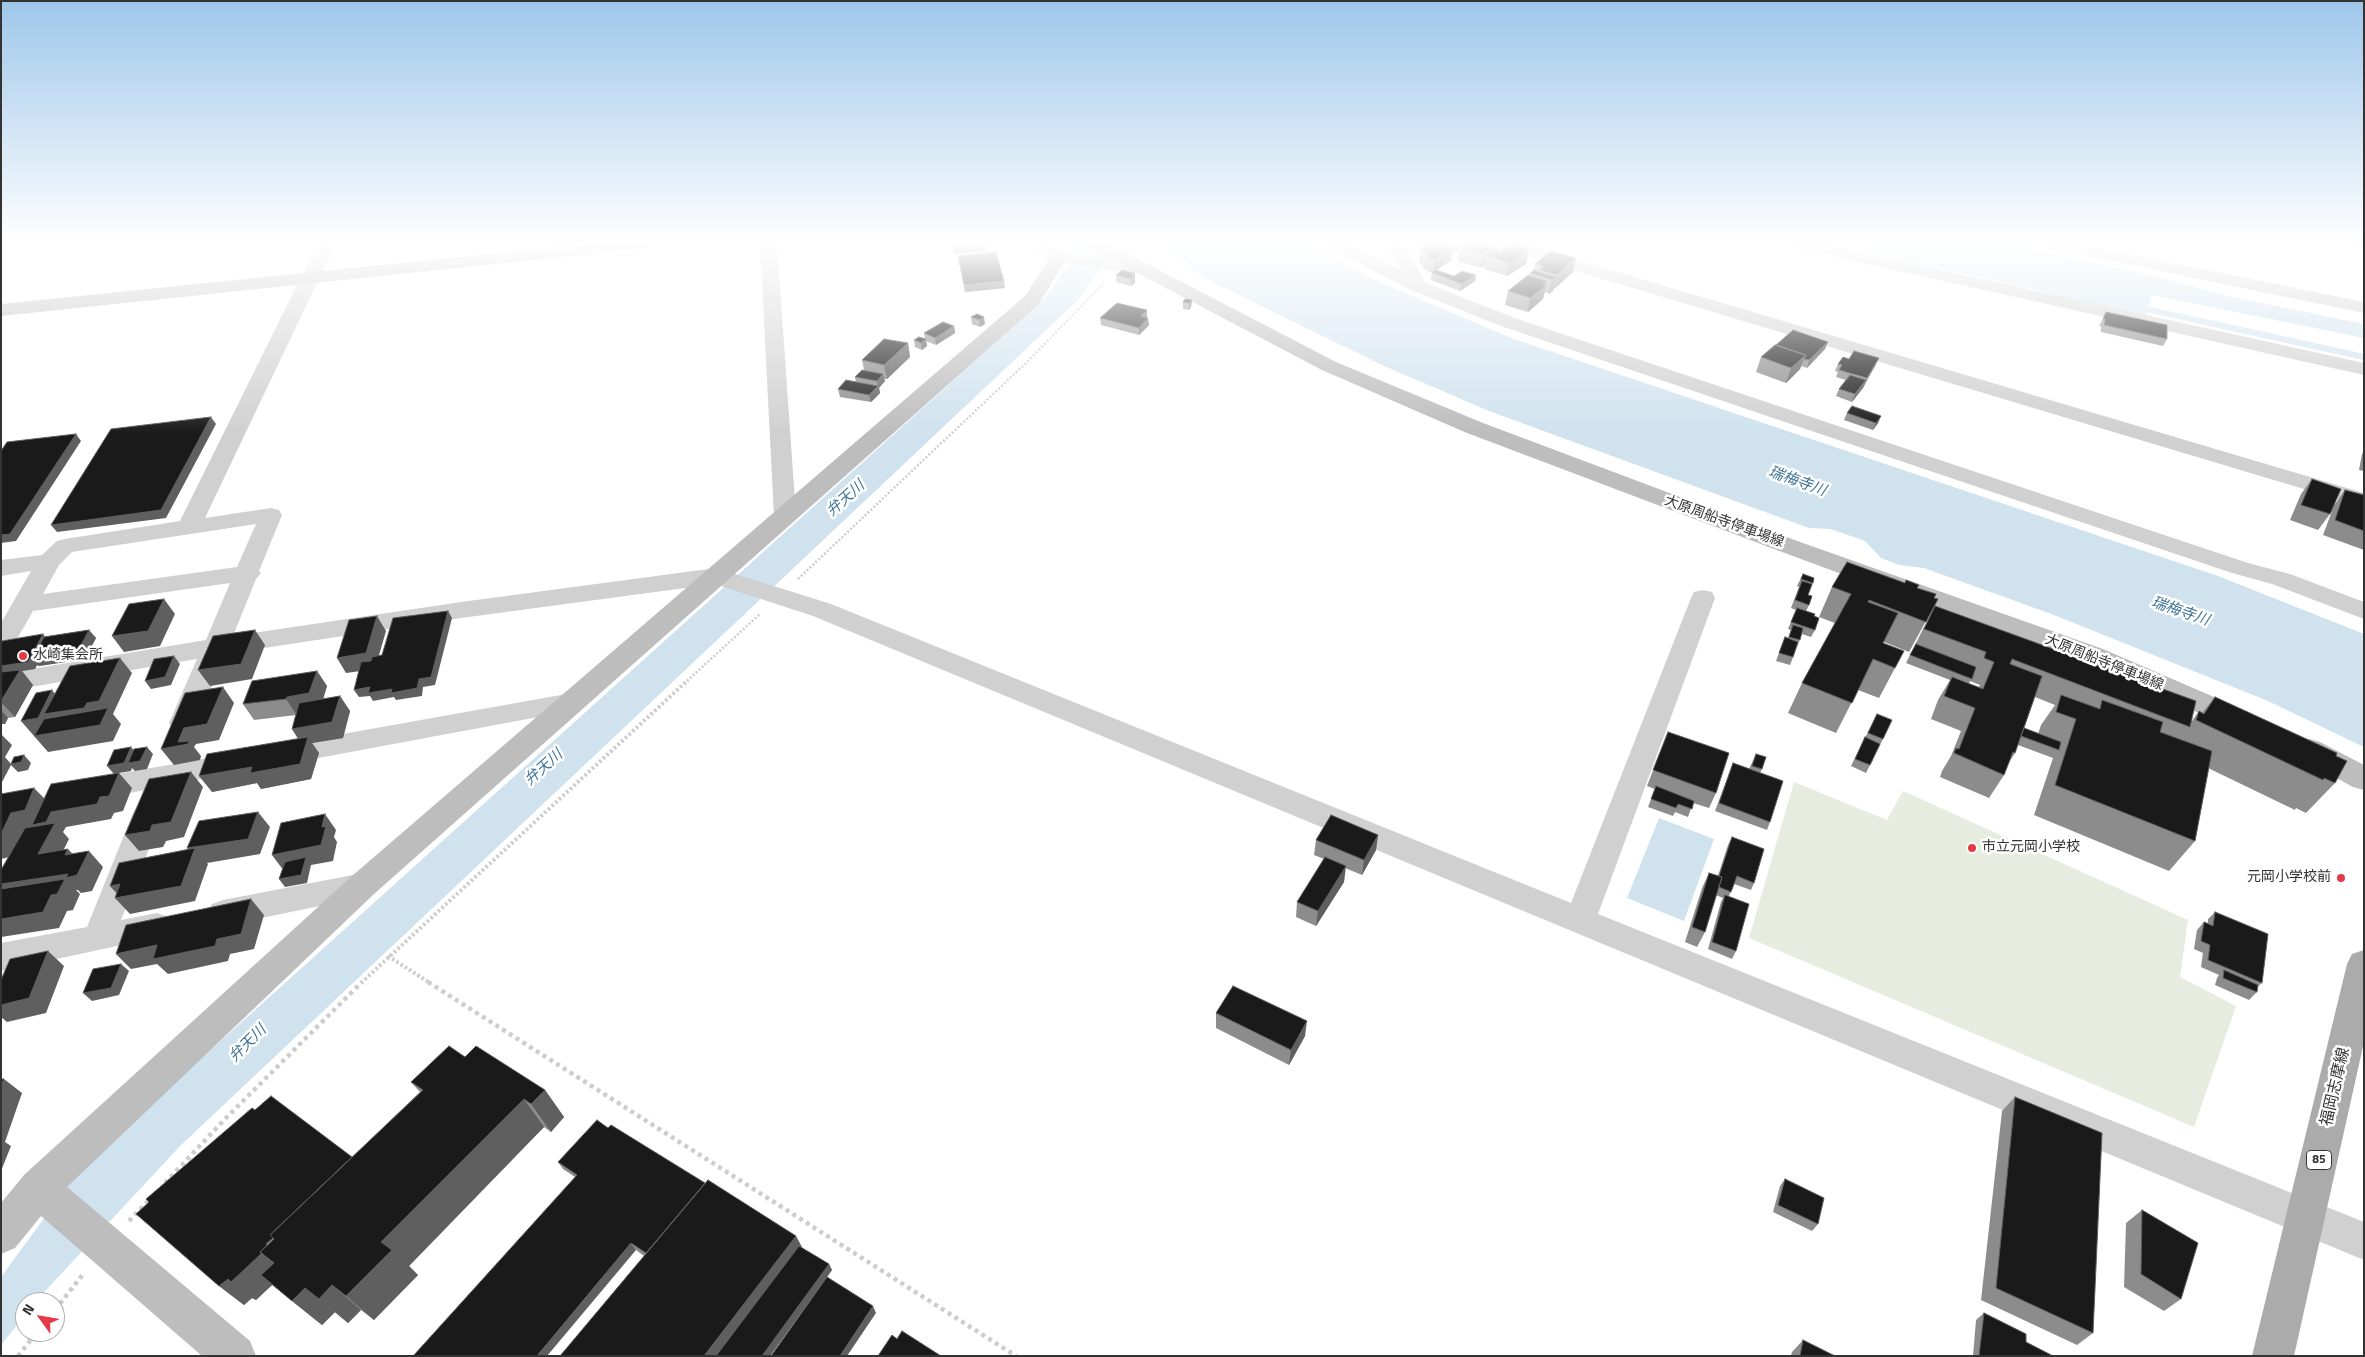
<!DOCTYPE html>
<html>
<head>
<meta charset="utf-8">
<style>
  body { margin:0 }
  #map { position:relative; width:2365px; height:1357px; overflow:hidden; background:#fff; font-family:"Titillium Web",sans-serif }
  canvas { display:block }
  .frame { position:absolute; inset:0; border:2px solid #333; pointer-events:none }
  .north { position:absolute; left:15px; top:1292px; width:50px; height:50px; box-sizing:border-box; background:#fff; border:1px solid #adadad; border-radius:50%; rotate:302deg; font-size:14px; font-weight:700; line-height:20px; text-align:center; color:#333 }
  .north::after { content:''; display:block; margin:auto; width:18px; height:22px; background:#e63946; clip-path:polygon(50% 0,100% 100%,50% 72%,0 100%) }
</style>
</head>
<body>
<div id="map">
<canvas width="2365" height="1357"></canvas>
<div class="frame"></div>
<div class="north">N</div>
</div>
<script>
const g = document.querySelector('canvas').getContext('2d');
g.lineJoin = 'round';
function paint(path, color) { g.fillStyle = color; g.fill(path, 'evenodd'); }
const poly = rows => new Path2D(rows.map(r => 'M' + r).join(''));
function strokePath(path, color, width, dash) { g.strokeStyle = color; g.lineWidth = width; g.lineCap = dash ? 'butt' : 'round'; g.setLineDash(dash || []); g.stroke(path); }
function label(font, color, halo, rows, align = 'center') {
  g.font = font + ' "Titillium Web","Noto Sans JP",sans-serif'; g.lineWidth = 5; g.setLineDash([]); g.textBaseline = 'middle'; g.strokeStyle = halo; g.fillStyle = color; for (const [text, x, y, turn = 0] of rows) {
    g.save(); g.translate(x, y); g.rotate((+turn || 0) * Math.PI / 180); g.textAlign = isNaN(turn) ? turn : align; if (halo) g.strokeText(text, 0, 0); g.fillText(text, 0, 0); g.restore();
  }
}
paint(poly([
  [1794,782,1887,820,1903,791,2188,920,2180,977,2236,1006,2194,1127,1749,938]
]), '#e6ecdf');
paint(poly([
  [1073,243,1116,243,1107,261,1077,301,180,1146,35,1302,25,1302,25,1315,1,1345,1,1277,83,1165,1045,298,1074,256],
  [1164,243,1309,243,1335,260,1393,288,1514,339,2218,576,2354,630,2364,634,2364,747,2268,701,2054,615,1924,568,1899,565,1881,558,1865,541,1831,529,1809,528,1489,411,1382,365,1202,277],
  [1827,243,2003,243,2138,272,2233,297,2364,324,2364,338,2152,295,2145,319,2041,291],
  [1659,818,1714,839,1684,921,1627,898]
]), '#cfe2ee');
strokePath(poly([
  [2137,307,2364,357]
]), '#cfe2ee', 6);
strokePath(poly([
  [798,579,1027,362,1104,283],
  [687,681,760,614]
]), '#cdcdcd', 2.5, [2, 2]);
strokePath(poly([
  [388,956,430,983],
  [361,983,688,680]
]), '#cdcdcd', 4, [2.5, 2.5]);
strokePath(poly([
  [428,982,1016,1356],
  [165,1183,225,1119,362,982],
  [129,1221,151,1198],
  [55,1310,84,1273],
  [18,1356,37,1332]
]), '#cdcdcd', 4.5, [4, 4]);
paint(poly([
  [318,243,336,243,205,518,271,508,279,510,282,515,259,571,261,573,256,579,233,636,461,602,716,568,831,604,1571,903,1691,598,1694,592,1703,590,1712,592,1715,598,1598,914,2364,1222,2364,1260,813,616,715,584,461,618,225,654,197,723,193,730,183,733,173,730,169,723,197,659,1,692,1,674,206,640,230,583,33,611,10,651,1,654,1,623,31,571,1,576,1,560,42,555,57,541,65,539,180,521,318,243],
  [256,524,237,567,43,594,59,565,72,552,256,524],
  [760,243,777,243,796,516,793,521,785,523,777,521,774,516,760,243],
  [1029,243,1049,243,1063,253,1142,264,1148,265,1151,269,1148,273,1142,274,1058,263,1052,262,1029,243],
  [1324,243,1346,243,1402,271,1386,243,1403,243,1426,283,1515,318,2248,563,2290,574,2364,602,2364,619,2272,584,2232,573,1501,326,1413,291,1327,247,1324,243],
  [1493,243,1520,243,2364,493,2364,507,1496,247,1493,243],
  [1787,243,1819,243,2364,363,2364,375,1796,248,1790,247,1787,243],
  [2040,243,2073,243,2364,302,2364,313,2049,248,2043,247,2040,243],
  [2347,243,2364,243,2364,249,2350,247,2347,243],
  [572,693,581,695,585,702,581,709,281,765,271,762,267,755,271,748,281,745,572,693],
  [237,753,247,756,251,763,247,770,94,800,84,797,80,789,84,781,94,778,237,753],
  [148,802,158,805,163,813,121,920,157,913,168,917,173,926,168,935,1,971,1,943,87,927,133,813,138,805,148,802],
  [363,873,374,876,378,885,374,894,363,897,223,926,212,922,207,913,212,904,223,900,363,873]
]), '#d0d0d0');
paint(poly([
  [596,243,656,243,653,247,647,248,1,316,1,304,596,243],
  [1085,243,1107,243,1336,362,1483,423,1800,542,2103,649,2251,713,2255,720,2251,727,2241,730,2231,727,2083,663,1782,552,1467,433,1322,370,1088,247,1085,243],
  [1058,253,1064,254,1067,258,1039,304,374,894,67,1187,250,1341,256,1356,202,1356,41,1216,15,1248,1,1254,1,1203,24,1175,352,876,1025,296,1052,254,1058,253],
  [2310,739,2320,742,2364,765,2364,790,2353,787,2300,758,2295,750,2300,742,2310,739]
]), '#bdbdbd');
paint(poly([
  [2364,950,2364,1042,2294,1356,2252,1356,2347,964,2352,954,2364,950]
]), '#ababab');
paint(poly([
  [1425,243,1462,243,1459,246,1458,251,1452,254,1451,260,1437,270,1454,276,1476,275,1475,281,1460,291,1431,280,1432,273,1426,270,1419,262,1421,248,1424,246],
  [1461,248,1498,250,1500,251,1529,251,1526,264,1507,276,1484,269,1484,265,1481,268,1458,261],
  [958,256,1005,288,965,292],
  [1535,264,1573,272,1554,289,1553,289,1553,291,1549,294,1545,292,1543,299,1528,312,1505,305,1508,291,1529,275,1530,273,1534,270],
  [1116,275,1135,280,1135,283,1131,286,1116,282],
  [1192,300,1191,307,1189,310,1183,309,1183,302],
  [2106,312,2167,339,2163,346,2101,332,2101,326,2099,326],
  [977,314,985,324,980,327,972,324,971,317],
  [1147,317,1147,318,1149,325,1139,335,1101,325,1100,318],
  [954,326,955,333,936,345,926,341,927,346,922,350,915,347,914,340,925,339,924,333],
  [1828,342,1825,349,1807,368,1801,366,1800,369,1786,383,1756,372,1761,357,1776,345],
  [908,343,910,357,887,379,884,379,885,381,879,388,880,393,871,402,840,397,838,389,856,382,855,377,864,370,862,360],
  [1838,364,1876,365,1866,381,1863,388,1852,402,1836,396,1839,389,1846,380,1836,377,1838,372,1835,371],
  [1847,413,1881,416,1878,423,1873,430,1844,420],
  [2364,451,2364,471,2359,470,2362,454],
  [2312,479,2335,504,2345,490,2364,495,2364,550,2323,535,2332,511,2330,514,2318,530,2290,520,2301,494],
  [1803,574,1813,583,1808,595,1809,605,1806,611,1814,616,1815,630,1811,637,1802,634,1790,665,1776,661,1785,637,1788,638,1791,630,1788,629,1796,610,1791,608,1799,587,1797,586],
  [1832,587,1917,588,1934,598,1938,599,1909,652,1884,642,1883,643,1895,668,1879,698,1858,690,1836,733,1788,713,1802,683,1835,623,1819,617],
  [1935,606,2192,721,2199,711,2202,713,2215,697,2336,756,2335,783,2306,813,2296,808,2295,810,2208,768,2195,841,2169,871,2034,815,2053,758,2018,745,2015,753,2008,764,2004,775,1989,798,1940,777,1942,771,1951,756,1961,731,1931,719,1938,700,1950,680,1906,663,1923,629],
  [1970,681,1980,685,1979,687,1969,684],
  [2035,697,2055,705,2041,725,2038,734,2024,728],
  [89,630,96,638,85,659,39,666,37,665,35,669,22,671,33,685,15,717,8,718,5,724,1,724,1,643],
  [317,671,327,686,323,699,340,696,350,711,343,738,312,743,319,753,311,779,261,789,257,783,212,792,298,739,292,729,296,715,254,720,243,704],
  [1877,714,1883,739,1866,773,1851,766],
  [1668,732,1716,793,1709,808,1693,803,1688,817,1675,812,1673,816,1648,807,1655,789,1647,786],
  [1756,754,1762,769,1760,773,1770,822,1767,830,1715,811,1733,763,1749,769],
  [1378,835,1376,850,1362,875,1345,868,1344,882,1316,926,1296,917,1297,902,1324,859,1314,855,1316,840],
  [1732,837,1754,883,1751,890,1734,884,1729,896,1736,951,1732,959,1708,949,1721,902,1723,898,1716,895,1705,932,1697,947,1685,942,1702,888,1709,873,1718,876,1728,845],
  [2215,912,2262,983,2257,987,2257,992,2249,1000,2215,985,2217,978,2219,975,2201,967,2203,953,2194,949,2197,930,2204,922,2208,923,2208,919],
  [1216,1013,1305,1036,1289,1065,1216,1028],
  [465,1057,545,1090,564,1117,551,1132,544,1127,409,1266,418,1275,374,1320,361,1310,348,1323,335,1312,322,1325,272,1285,256,1300,252,1298,244,1305,219,1286,352,1157,420,1092,411,1082],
  [2015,1097,2093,1333,2077,1345,1981,1300,2002,1111],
  [608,1128,796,1236,802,1248,829,1264,832,1270,770,1356,560,1356,644,1256,636,1250,575,1177,563,1169,558,1162],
  [1785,1179,1818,1224,1812,1231,1773,1212,1780,1186],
  [2142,1210,2181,1299,2164,1311,2124,1287,2126,1223],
  [1984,1313,2026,1342,2053,1356,1973,1356,1976,1320],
  [1803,1340,1835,1356,1791,1356,1792,1352]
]), '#8c8c8c');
paint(poly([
  [953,243,986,243,986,251,954,254],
  [1449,243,1462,243,1459,246,1458,251,1452,254,1451,260,1433,273,1435,259,1446,244],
  [1491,243,1499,243,1497,255,1486,255,1484,265,1481,268,1483,254],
  [1529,246,1527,252,1529,251,1526,264,1507,276,1510,263],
  [1576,258,1573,272,1554,289,1557,275],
  [1135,273,1135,283,1131,286,1131,279,1132,275],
  [1476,275,1475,281,1460,291,1462,284],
  [1556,277,1553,291,1549,294,1552,280],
  [1004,281,1005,288,965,292,964,285],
  [1547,281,1543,299,1528,312,1530,298],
  [1192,300,1191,307,1189,310,1189,303],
  [1147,310,1147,317,1141,323,1141,316],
  [984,317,985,324,980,327,979,320],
  [1148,318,1149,325,1139,335,1139,328],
  [954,326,955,333,936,345,935,338],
  [926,339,927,346,922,350,921,343],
  [1828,342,1825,349,1807,368,1809,360],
  [908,343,910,357,887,379,884,365],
  [1806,355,1800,369,1786,383,1791,368],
  [1879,358,1863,388,1852,402,1855,394,1865,382],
  [883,374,885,381,879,388,880,393,871,402,869,395,878,387,877,381],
  [1881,416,1878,423,1873,430,1876,423],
  [211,417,216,424,166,518,57,532,51,525],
  [76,434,81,441,16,541,1,543,1,535],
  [164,599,175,614,160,646,124,652,112,636],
  [448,611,452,618,435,685,423,687,422,696,396,700,394,697,373,701,370,696,359,697,354,690,370,687,392,689,419,679],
  [377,616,386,631,375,669,346,673,337,658],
  [89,630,96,638,85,659,39,666,37,665,35,669,22,671,33,685,15,717,1,702,1,666,43,634,49,642],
  [255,630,265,645,252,679,210,686,198,670],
  [174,656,180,664,171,685,151,689,145,681],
  [120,658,132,673,113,714,121,724,113,741,48,752,21,721,52,690,65,706,87,703],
  [317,671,327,686,320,709,297,715,286,699,287,697],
  [223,687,234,703,219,740,196,744,194,747,201,756,200,760,174,765,161,749,178,742,184,728],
  [340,696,350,711,343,738,312,743,319,753,311,779,261,789,257,783,212,792,199,776,302,744,292,729],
  [1,710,8,718,5,724,1,724],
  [1,734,12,745,5,757,11,764,24,755,31,763,28,770,18,772,11,765,2,782,1,782],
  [131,747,138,755,147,747,153,754,147,769,135,771,132,768,131,771,119,773,132,788,123,811,114,813,111,819,66,827,63,832,69,839,54,869,14,856,1,859,1,834,11,813,34,788,49,803,51,812,100,797,114,774,107,766],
  [191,772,203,787,184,837,166,841,163,847,139,851,125,835,152,825],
  [258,812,270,827,260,854,207,863,208,864,195,901,130,914,115,898,120,897,110,886,193,854,187,848],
  [325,814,336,830,334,837,337,842,333,861,311,865,307,883,285,887,279,879,284,871,272,855,322,827],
  [1378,835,1376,850,1362,875,1364,860],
  [68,849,82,864,89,851,103,867,92,891,81,893,78,890,76,890,80,894,73,910,67,911,59,928,1,937,1,884,65,855],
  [1346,866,1344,882,1316,926,1318,911],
  [251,899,264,915,254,949,230,954,228,961,168,974,157,964,131,969,116,954,157,945,217,939],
  [48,951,64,966,46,1013,7,1022,1,1017,1,1005],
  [121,964,129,971,119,995,92,1001,83,993],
  [1307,1021,1305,1036,1289,1065,1291,1050],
  [4,1079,22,1093,5,1142,11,1146,1,1171,1,1086],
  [545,1090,564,1117,551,1132,531,1104],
  [524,1099,544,1127,409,1266,418,1275,374,1320,346,1296,381,1242],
  [796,1236,803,1249,722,1356,704,1356],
  [631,1243,636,1250,547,1356,537,1356],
  [262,1254,285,1273,256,1300,252,1298,244,1305,219,1286,228,1279],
  [829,1264,832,1270,770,1356,762,1356],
  [332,1285,361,1310,348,1323,319,1299],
  [305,1288,335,1312,322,1325,292,1301],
  [873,1306,876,1313,847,1356,840,1356]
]), '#5f5f5f');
const building = poly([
  [1429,243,1449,243,1446,244,1453,247,1435,259,1428,257,1421,248,1429,243],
  [1467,243,1497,243,1483,254,1461,248,1467,243],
  [1510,243,1519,243,1529,246,1524,249,1529,251,1510,263,1486,255,1494,249,1500,251,1510,243],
  [1551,251,1576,258,1557,275,1540,270,1543,266,1535,264,1551,251],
  [996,252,1004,281,964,285,958,256,996,252],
  [1122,270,1135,273,1132,275,1134,276,1131,279,1116,275,1122,270],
  [1436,270,1454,276,1462,271,1476,275,1462,284,1432,273,1436,270],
  [1534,270,1556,277,1552,280,1530,273,1534,270],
  [1528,275,1547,281,1543,285,1546,286,1530,298,1508,291,1528,275],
  [1185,299,1192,300,1189,303,1183,302,1185,299],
  [1117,303,1147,310,1141,316,1148,318,1139,328,1100,318,1117,303],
  [2106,312,2167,325,2167,339,2104,325,2105,319,2103,319,2106,312],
  [977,314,984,317,979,320,971,317,977,314],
  [943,322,954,326,935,338,924,333,943,322],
  [1793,330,1828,342,1809,360,1804,359,1806,355,1776,345,1793,330],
  [919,337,926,339,921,343,914,340,919,337],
  [884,339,908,343,884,365,862,360,884,339],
  [1775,345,1806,355,1791,368,1761,357,1775,345],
  [1854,351,1879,358,1867,378,1839,370,1842,365,1838,364,1843,357,1849,359,1854,351],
  [862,370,883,374,877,381,855,377,862,370],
  [1850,375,1866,380,1855,394,1839,389,1850,375],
  [846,380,878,386,869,395,838,389,846,380],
  [1852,406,1881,416,1876,423,1847,413,1852,406],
  [211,417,161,510,51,525,111,429,211,417],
  [76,434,10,534,1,535,1,451,7,442,76,434],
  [2312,479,2341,489,2330,514,2301,505,2312,479],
  [2345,490,2364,495,2364,531,2335,520,2345,490],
  [1847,562,1905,583,1906,580,1919,585,1917,588,1936,594,1934,598,1938,599,1926,622,1869,600,1868,602,1898,613,1883,643,1904,651,1895,668,1873,659,1852,703,1802,683,1851,594,1832,587,1847,562],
  [1803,574,1814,578,1813,583,1801,579,1803,574],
  [1802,581,1812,584,1808,595,1812,596,1809,605,1795,600,1802,581],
  [164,599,148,631,112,636,129,604,164,599],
  [1935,606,2196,701,2190,727,2012,659,2010,664,2042,676,2015,753,2013,752,2004,775,1954,753,1956,748,1959,749,1975,708,1944,696,1952,677,1983,689,1994,662,1984,658,1986,652,1924,629,1935,606],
  [1797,608,1815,614,1814,616,1819,618,1815,630,1791,622,1797,608],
  [448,611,431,677,419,679,417,688,391,693,392,689,368,693,370,687,354,690,361,662,371,661,372,657,382,655,393,618,448,611],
  [377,616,366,653,337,658,349,620,377,616],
  [1793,625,1803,628,1800,640,1789,637,1793,625],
  [89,630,78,651,32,659,44,637,89,630],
  [255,630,241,664,198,670,213,636,255,630],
  [43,634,28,662,1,666,1,643,2,641,43,634],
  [1785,637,1798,642,1793,657,1779,653,1785,637],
  [1916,644,1976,667,1972,679,1910,655,1916,644],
  [174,656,165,677,145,681,154,659,174,656],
  [120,658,99,701,87,703,84,708,44,714,70,666,120,658],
  [20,670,1,701,1,672,20,670],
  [317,671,309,693,287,697,286,699,243,704,252,681,317,671],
  [223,687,207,724,184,728,178,742,189,741,188,744,161,749,185,693,223,687],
  [52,690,38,718,21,721,36,693,52,690],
  [2061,695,2100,709,2102,700,2163,722,2160,732,2212,751,2195,841,2055,785,2076,719,2056,712,2061,695],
  [340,696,332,722,292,729,299,703,340,696],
  [2215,697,2337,753,2336,756,2347,761,2335,783,2324,778,2323,780,2196,720,2199,711,2204,714,2215,697],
  [108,708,100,725,34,736,44,719,108,708],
  [1877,714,1892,720,1883,739,1868,733,1877,714],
  [2024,728,2061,742,2059,750,2021,736,2024,728],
  [1668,732,1729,753,1716,793,1653,770,1668,732],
  [308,737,300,764,250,773,252,767,199,776,207,754,308,737],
  [1865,737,1880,744,1870,765,1855,759,1865,737],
  [131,747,124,763,107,766,114,750,131,747],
  [147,747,140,761,128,763,134,749,147,747],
  [1756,754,1766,757,1762,769,1752,766,1756,754],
  [24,755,21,762,11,764,14,757,24,755],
  [1733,763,1783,781,1770,822,1719,803,1733,763],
  [191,772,171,822,152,825,150,831,125,835,149,779,191,772],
  [119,773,109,796,100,797,97,804,51,812,46,822,32,825,51,784,119,773],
  [1656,786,1694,801,1692,809,1678,804,1676,808,1651,799,1656,786],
  [34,788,25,810,11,813,1,834,1,794,34,788],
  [258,812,248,839,187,848,199,821,258,812],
  [325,814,322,827,326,826,321,845,272,855,281,823,325,814],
  [1331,815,1378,835,1364,860,1316,840,1331,815],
  [55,823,38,854,68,849,65,855,89,851,77,875,66,878,68,874,1,884,1,870,25,828,55,823],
  [1732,837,1764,849,1754,883,1737,876,1731,892,1719,887,1722,877,1719,876,1732,837],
  [195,848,181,886,115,898,120,884,110,886,119,863,195,848],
  [306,857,301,875,279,879,285,862,306,857],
  [1325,857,1346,866,1318,911,1297,902,1325,857],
  [1709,873,1722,877,1705,932,1692,927,1709,873],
  [65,879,57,894,51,895,43,912,1,919,1,889,65,879],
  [1725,895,1749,904,1736,951,1712,942,1725,895],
  [251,899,241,934,217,939,215,946,153,959,157,945,116,954,126,925,251,899],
  [2215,912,2268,934,2262,983,2208,960,2210,945,2201,941,2204,922,2213,926,2215,912],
  [48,951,29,998,1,1005,1,980,10,959,48,951],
  [121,964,111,988,83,993,93,969,121,964],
  [2224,970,2258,985,2257,992,2223,978,2224,970],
  [1233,986,1307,1021,1291,1050,1216,1013,1233,986],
  [449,1046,465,1057,476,1046,545,1090,531,1104,524,1099,381,1242,392,1250,346,1296,332,1285,319,1299,305,1288,292,1301,261,1275,274,1263,260,1252,274,1239,270,1235,423,1090,411,1082,449,1046],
  [1,1079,4,1079,1,1086,1,1079],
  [271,1096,352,1157,270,1235,273,1238,266,1244,267,1245,260,1252,262,1253,231,1282,228,1279,219,1286,136,1214,149,1202,146,1199,252,1108,255,1110,271,1096],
  [2015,1097,2102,1133,2093,1333,1996,1288,2015,1097],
  [597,1120,608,1128,611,1125,705,1183,646,1253,631,1243,537,1356,416,1356,414,1355,577,1175,558,1162,597,1120],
  [1785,1179,1824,1198,1818,1224,1778,1205,1785,1179],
  [708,1180,796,1236,704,1356,560,1356,708,1180],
  [2142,1210,2198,1243,2181,1299,2141,1274,2142,1210],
  [799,1246,829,1264,762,1356,716,1356,799,1246],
  [827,1277,873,1306,840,1356,771,1356,827,1277],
  [1984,1313,2026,1334,2026,1342,2053,1356,1979,1356,1984,1313],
  [902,1331,941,1356,878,1356,892,1335,897,1339,902,1331],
  [1803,1340,1835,1356,1800,1356,1803,1340]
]);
paint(building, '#1a1a1a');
strokePath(building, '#5f5f5f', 1);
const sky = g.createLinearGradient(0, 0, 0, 433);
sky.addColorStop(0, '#9ec6ea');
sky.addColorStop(0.56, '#fff');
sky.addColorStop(1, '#ffffff00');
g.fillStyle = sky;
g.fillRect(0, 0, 2365, 433);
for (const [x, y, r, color] of [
  [23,656,5,"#e63946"],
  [1972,848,5,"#e63946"],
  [2341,878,5,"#e63946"]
]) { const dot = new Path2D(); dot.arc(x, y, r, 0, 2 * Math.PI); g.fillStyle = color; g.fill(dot); strokePath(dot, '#fff', 2); }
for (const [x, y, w] of [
  [2319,1160,25]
]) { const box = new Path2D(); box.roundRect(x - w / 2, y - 9.5, w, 19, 4); g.fillStyle = '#fff'; g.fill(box); strokePath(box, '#333', 1); }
label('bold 12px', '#333', null, [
  ["85",2319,1160]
]);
label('14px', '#333', '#fff', [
  ["大原周船寺停車場線",1724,522,20],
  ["大原周船寺停車場線",2104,663,22]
]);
label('14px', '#333', '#fff', [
  ["水崎集会所",33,656],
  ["市立元岡小学校",1982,848],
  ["元岡小学校前",2331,878,"right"]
], 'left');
label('italic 15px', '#3f7597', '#fff', [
  ["瑞梅寺川",1797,482,20],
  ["弁天川",846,499,-42],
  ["瑞梅寺川",2180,612,19],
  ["弁天川",544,768,-42],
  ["弁天川",248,1044,-45]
]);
label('16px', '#333', '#fff', [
  ["福岡志摩線",2336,1087,-77]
]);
</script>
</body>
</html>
